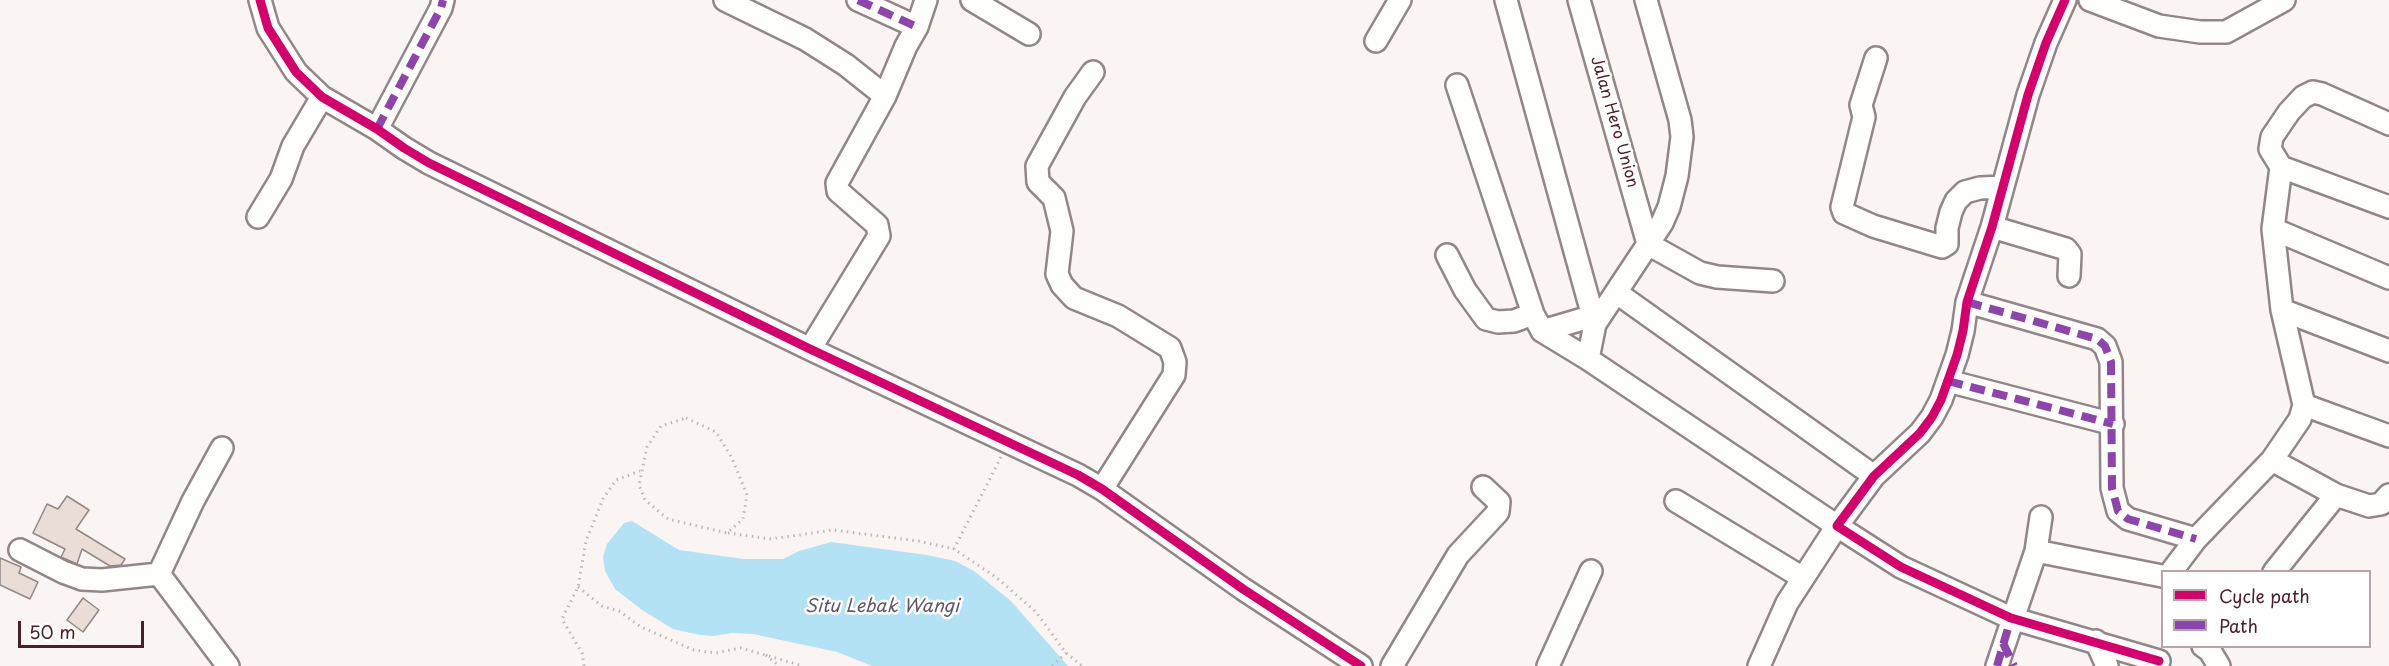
<!DOCTYPE html>
<html>
<head>
<meta charset="utf-8">
<style>
  body { margin:0 }
  #map { position:relative; width:2389px; height:666px; overflow:hidden; background:#faf5f2; font-family:"Playpen Sans",sans-serif }
  canvas { display:block }
  .legend { position:absolute; left:2161px; top:570px; width:210px; height:78px; box-sizing:border-box; background:#fff; border:2px solid #b7a5aa; margin:0; padding:8px 10px; list-style:none; font-size:18px; color:#4a1f2b }
  .legend li { display:flex; align-items:center; gap:12px; height:30px }
  .legend b { width:30px; border:2px solid #b7a5aa }
  .scale { position:absolute; left:18px; top:621px; width:126px; height:27px; box-sizing:border-box; border:3px solid #4a1f2b; border-top:0; padding-left:8px; font-size:18px; line-height:21px; white-space:nowrap; color:#4a1f2b; -webkit-text-stroke:4px #fff; paint-order:stroke }
</style>
</head>
<body>
<div id="map">
<canvas width="2389" height="666"></canvas>
<ul class="legend">
<li><b style="height:8px;background:#d6006c"></b>Cycle path</li>
<li><b style="height:8px;background:#8e44ad"></b>Path</li>
</ul>
<div class="scale">50 m</div>
</div>
<script>
const g = document.querySelector('canvas').getContext('2d');
g.lineJoin = 'round';
function paint(path, color) { g.fillStyle = color; g.fill(path, 'evenodd'); }
const poly = rows => new Path2D(rows.map(r => 'M' + r).join(''));
function strokePath(path, color, width, dash) { g.strokeStyle = color; g.lineWidth = width; g.lineCap = dash ? 'butt' : 'round'; g.setLineDash(dash || []); g.stroke(path); }
function label(font, color, halo, rows, align = 'center') {
  g.font = font + ' "Playpen Sans",sans-serif'; g.lineWidth = 5; g.setLineDash([]); g.textBaseline = 'middle'; g.strokeStyle = halo; g.fillStyle = color; for (const [text, x, y, turn = 0] of rows) {
    g.save(); g.translate(x, y); g.rotate((+turn || 0) * Math.PI / 180); g.textAlign = isNaN(turn) ? turn : align; if (halo) g.strokeText(text, 0, 0); g.fillText(text, 0, 0); g.restore();
  }
}
paint(poly([
  [632,521,679,550,744,559,783,559,799,551,831,542,927,555,955,561,974,571,1011,601,1068,666,872,666,837,652,753,634,732,633,713,636,700,635,673,629,642,610,615,589,605,571,603,557,607,544,624,523]
]), '#b3e2f5');
const building = poly([
  [67,496,89,510,76,529,125,559,121,565,110,566,82,549,77,564,61,557,65,549,33,533,47,504,58,509,67,496],
  [0,558,21,567,19,573,38,582,30,599,0,585,0,558],
  [83,598,99,610,83,632,67,620,83,598]
]);
paint(building, '#eaddd6');
strokePath(building, '#928788', 1.5);
const minor = poly([
  [260,0,268,28,296,72,322,97,377,129,404,148,429,163,810,349,1078,475,1102,489,1243,589,1361,666],
  [725,0,805,39,846,65,885,96],
  [858,0,917,27],
  [972,0,1029,34],
  [1506,0,1595,324],
  [1579,0,1648,244],
  [1646,0,1680,120,1682,137,1677,176,1669,207,1662,223,1595,324,1588,359,1837,526,1787,603,1759,666],
  [2065,0,2046,43,2028,95,1992,227,1967,302,1963,331,1957,355,1941,400,1932,417,1920,433,1874,476,1837,526,1901,567,2011,618,2159,661],
  [2090,0,2159,26,2200,32,2226,32,2284,0],
  [1376,41,1400,0],
  [1876,58,1861,105,1864,117,1842,207,1844,213,1873,226,1942,247,1947,244,1947,228,1951,212,1956,201,1965,192,1980,188,2003,187],
  [1093,72,1075,97,1037,166,1038,182,1054,198,1062,231,1057,274,1062,285,1074,298,1118,316,1170,348,1175,362,1174,375,1102,489],
  [1457,85,1533,314,1542,331,1588,359],
  [377,129,441,8,443,0],
  [2281,167,2389,207],
  [258,217,281,179,293,146,322,97],
  [1992,227,2066,249,2070,254,2069,276],
  [2273,229,2389,278],
  [1648,244,1700,273,1717,277,1773,281],
  [1447,255,1465,290,1486,319,1498,322,1514,321,1533,314],
  [1617,293,1874,476],
  [1967,302,2097,339,2105,346,2111,362,2112,488,2118,511,2128,519,2196,539],
  [2282,310,2389,351],
  [1542,331,1593,316],
  [810,349,879,236,877,225,838,191,837,183,885,96,906,46,917,27,926,0],
  [1948,381,2113,424],
  [2304,405,2389,436],
  [222,448,193,501,159,574,228,666],
  [2272,460,2336,495,2369,506,2381,504,2389,495],
  [1676,501,1803,578],
  [20,550,63,572,82,579,102,580,159,574],
  [2036,551,2162,576],
  [2171,572,2196,539,2272,460,2300,419,2304,405,2282,310,2273,229,2281,167,2270,149,2272,137,2289,112,2303,97,2313,92,2322,94,2389,124],
  [2274,572,2336,495],
  [2096,641,2107,666],
  [2203,646,2210,651,2219,666],
  [1392,666,1458,555,1498,512,1499,502,1483,487],
  [1548,666,1591,571],
  [1997,666,2036,551,2041,517]
]);
strokePath(minor, '#928788', 26);
strokePath(poly([
  [686,418,716,432,732,458,747,495,743,519,727,533,668,519,645,500,639,485,647,447,661,426,686,418],
  [1001,457,954,549,997,578,1036,612,1066,653,1082,666],
  [728,533,771,539,833,530,918,541,954,549],
  [578,587,602,606,619,611,641,627,694,650,716,653,741,648,803,666],
  [766,655,779,666],
  [584,666,582,653,562,619,578,587,586,541,603,499,616,480,640,471],
  [1052,666,1066,653]
]), '#bcb6b7', 3, [1.5, 4.5]);
strokePath(minor, '#fefefd', 21);
strokePath(poly([
  [858,0,917,27],
  [377,129,441,8,443,0],
  [1967,302,2097,339,2105,346,2111,362,2112,488,2118,511,2128,519,2196,539],
  [1948,381,2113,424],
  [2003,643,2014,666],
  [1997,666,2011,618]
]), '#8e44ad', 8, [15, 8]);
strokePath(poly([
  [260,0,268,28,296,72,322,97,377,129,404,148,429,163,810,349,1078,475,1102,489,1243,589,1361,666],
  [2065,0,2046,43,2028,95,1992,227,1967,302,1963,331,1957,355,1941,400,1932,417,1920,433,1874,476,1837,526,1901,567,2011,618,2159,661]
]), '#d6006c', 9);
label('16px', '#4a1f2b', '#fff', [
  ["Jalan Hero Union",1614,122,74]
]);
label('italic 18px', '#605768', '#fff', [
  ["Situ Lebak Wangi",882,607]
]);
</script>
</body>
</html>
